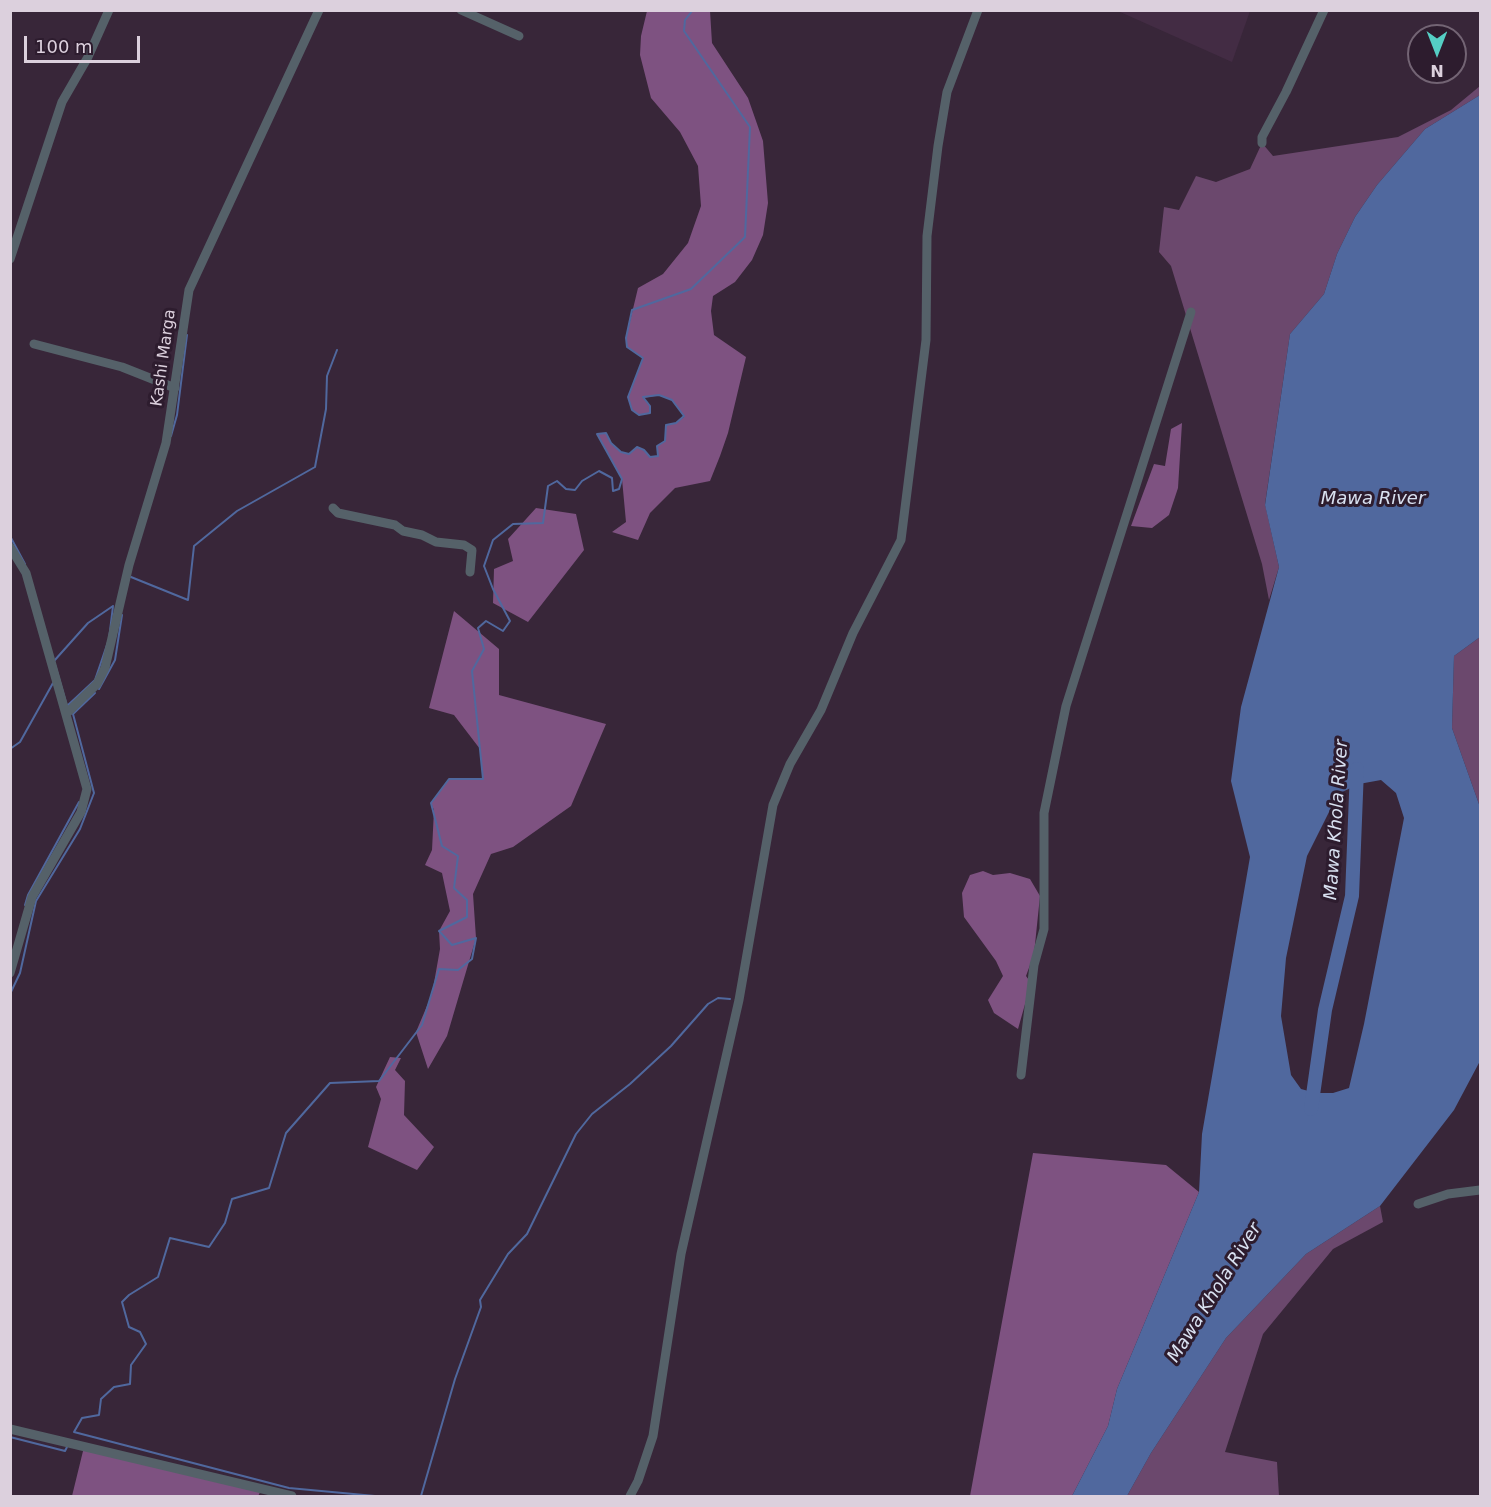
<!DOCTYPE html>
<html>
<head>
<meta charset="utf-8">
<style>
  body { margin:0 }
  #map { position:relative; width:1491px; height:1507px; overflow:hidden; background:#382639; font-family:"DejaVu Sans",sans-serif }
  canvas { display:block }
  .frame { position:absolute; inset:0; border:12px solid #dcd0dd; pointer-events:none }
  .north { position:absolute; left:1407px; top:24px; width:60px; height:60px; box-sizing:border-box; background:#2d1c2e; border:2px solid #736474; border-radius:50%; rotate:180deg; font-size:16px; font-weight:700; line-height:24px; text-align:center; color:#dcd0dd }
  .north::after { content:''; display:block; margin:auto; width:21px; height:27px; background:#55cec4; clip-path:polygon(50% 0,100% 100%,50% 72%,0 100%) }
  .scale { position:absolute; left:24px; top:36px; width:116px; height:27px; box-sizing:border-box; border:3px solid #dcd0dd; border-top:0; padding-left:8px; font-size:18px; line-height:21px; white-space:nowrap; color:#dcd0dd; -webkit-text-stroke:4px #2d1c2e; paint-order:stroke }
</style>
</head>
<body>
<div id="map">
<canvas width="1491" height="1507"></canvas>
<div class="frame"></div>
<div class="north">N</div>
<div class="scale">100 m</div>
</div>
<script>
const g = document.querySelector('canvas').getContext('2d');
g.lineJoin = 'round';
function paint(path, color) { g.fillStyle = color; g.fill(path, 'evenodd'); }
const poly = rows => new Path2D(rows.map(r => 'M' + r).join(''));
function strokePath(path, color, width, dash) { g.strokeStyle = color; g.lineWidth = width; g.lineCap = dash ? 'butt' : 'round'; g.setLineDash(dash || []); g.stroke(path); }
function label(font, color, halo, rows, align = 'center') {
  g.font = font + ' "DejaVu Sans",sans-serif'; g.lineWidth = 6; g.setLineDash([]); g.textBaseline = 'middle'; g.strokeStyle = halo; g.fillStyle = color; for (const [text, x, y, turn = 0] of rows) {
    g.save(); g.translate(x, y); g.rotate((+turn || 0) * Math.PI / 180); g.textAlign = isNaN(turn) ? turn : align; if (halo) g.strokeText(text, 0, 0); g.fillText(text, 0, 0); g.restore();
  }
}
paint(poly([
  [1118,11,1250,11,1232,62]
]), '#432c44');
paint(poly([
  [1480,86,1480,95,1425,129,1377,185,1355,217,1337,254,1324,294,1290,334,1265,504,1279,567,1269,600,1262,564,1171,266,1159,252,1164,207,1179,210,1196,176,1216,182,1250,169,1262,143,1273,156,1398,137,1451,110],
  [1480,637,1480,807,1452,728,1454,656],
  [1380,1206,1383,1222,1333,1249,1263,1334,1225,1452,1277,1462,1279,1496,1127,1496,1151,1453,1226,1338,1306,1254]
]), '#6b486d');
paint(poly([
  [647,11,710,11,712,43,748,98,763,141,768,203,763,235,752,260,735,282,713,296,711,311,714,335,746,357,728,433,720,456,710,481,675,488,650,513,638,540,612,532,626,522,622,479,597,434,606,433,611,443,621,452,629,454,637,447,644,450,650,457,658,456,657,446,665,441,666,425,676,423,684,417,672,400,659,395,644,398,650,406,650,413,639,415,632,410,628,397,643,358,627,347,626,338,638,288,663,274,688,243,701,206,698,166,680,132,651,98,640,55,641,36],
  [1182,423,1178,488,1169,515,1152,528,1131,526,1154,464,1165,466,1171,429],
  [536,508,576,514,584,550,528,622,493,603,494,569,513,561,508,539],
  [454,611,499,649,499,695,606,724,571,806,513,847,491,854,473,894,476,938,447,1036,428,1069,416,1032,432,994,440,949,439,931,450,911,442,873,425,865,432,850,434,810,431,803,449,779,483,779,480,749,454,715,429,708],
  [983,871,993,875,1010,873,1030,879,1040,896,1034,954,1026,976,1031,983,1018,1029,994,1013,988,1000,1003,976,996,961,964,917,962,893,970,875],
  [390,1057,401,1058,395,1070,405,1081,404,1115,434,1147,417,1170,368,1147,381,1099,376,1087],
  [1033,1153,1166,1165,1199,1192,1117,1389,1108,1426,1072,1496,970,1496],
  [84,1447,262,1489,258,1496,72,1496]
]), '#7e5281');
paint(poly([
  [1480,95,1480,637,1454,656,1452,728,1480,807,1480,1061,1454,1110,1380,1206,1306,1254,1226,1338,1151,1453,1127,1496,1072,1496,1108,1426,1117,1389,1199,1192,1202,1134,1250,857,1231,781,1241,707,1279,567,1265,505,1290,334,1324,294,1337,254,1355,217,1377,185,1425,129],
  [1381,780,1396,793,1404,818,1364,1024,1349,1088,1333,1093,1316,1093,1301,1089,1291,1075,1281,1016,1286,958,1307,856,1338,794,1359,784]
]), '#50689e');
strokePath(poly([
  [171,436,177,415,187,335],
  [10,536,25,564],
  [131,577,188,600,194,546,237,511,315,467,326,409,327,376,337,350],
  [113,606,109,639,95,680,67,706,54,661,88,623,113,606],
  [99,689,115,660,122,615],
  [10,749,20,742,53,683],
  [25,905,28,895,79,802],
  [10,994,20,973,36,901,80,829,94,793,73,714,95,693],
  [10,1437,65,1451,67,1447],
  [375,1496,289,1488,74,1432,82,1418,99,1415,101,1399,114,1387,130,1384,131,1365,146,1344,140,1332,129,1327,122,1302,129,1295,158,1277,170,1238,209,1247,225,1223,232,1199,269,1188,286,1133,330,1083,379,1081,422,1025,439,969,458,970,472,959,476,938,452,945,439,931,467,917,467,900,454,888,458,856,442,846,431,803,449,779,483,779,472,671,484,649,478,628,486,621,503,631,510,621,493,589,484,566,493,540,513,524,543,523,548,486,557,481,566,489,575,490,582,481,599,471,612,478,613,491,619,489,622,479,597,434,606,433,611,443,621,452,629,454,637,447,644,450,650,457,658,456,657,446,665,441,666,425,676,423,684,416,672,400,659,395,643,397,650,406,650,413,639,415,632,410,628,397,643,358,627,347,626,338,632,310,691,289,745,237,750,127,684,31,685,20,693,10],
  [421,1496,455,1379,481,1307,480,1300,508,1254,527,1234,576,1134,592,1114,630,1084,671,1046,708,1004,718,998,730,999]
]), '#50689e', 2);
strokePath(poly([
  [1311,1109,1325,1010,1352,896,1357,769]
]), '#50689e', 14);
strokePath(poly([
  [461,10,519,36],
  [1262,143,1262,137,1286,92,1324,10],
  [10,259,62,102,88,57,109,10],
  [34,344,122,367,175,388],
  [333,508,338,513,395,525,403,531,422,535,436,542,464,545,472,550,470,572],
  [10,547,26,573,87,789,81,812,32,897,10,973],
  [66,714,97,684,105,668,129,565,166,443,189,290,319,10],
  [1021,1075,1034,965,1044,929,1044,813,1066,706,1191,312],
  [1418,1204,1448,1194,1480,1190],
  [10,1429,292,1496],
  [630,1496,638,1481,653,1436,681,1254,739,1000,773,805,790,764,821,710,853,633,901,540,926,340,927,236,938,146,947,92,978,10]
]), '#556169', 9);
label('16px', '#dcd0dd', '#2d1c2e', [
  ["Kashi Marga",164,358,-82]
]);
label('italic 18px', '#d9e1f1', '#2d1c2e', [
  ["Mawa River",1373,499],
  ["Mawa Khola River",1337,820,-86],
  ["Mawa Khola River",1215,1293,-58]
]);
</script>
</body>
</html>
